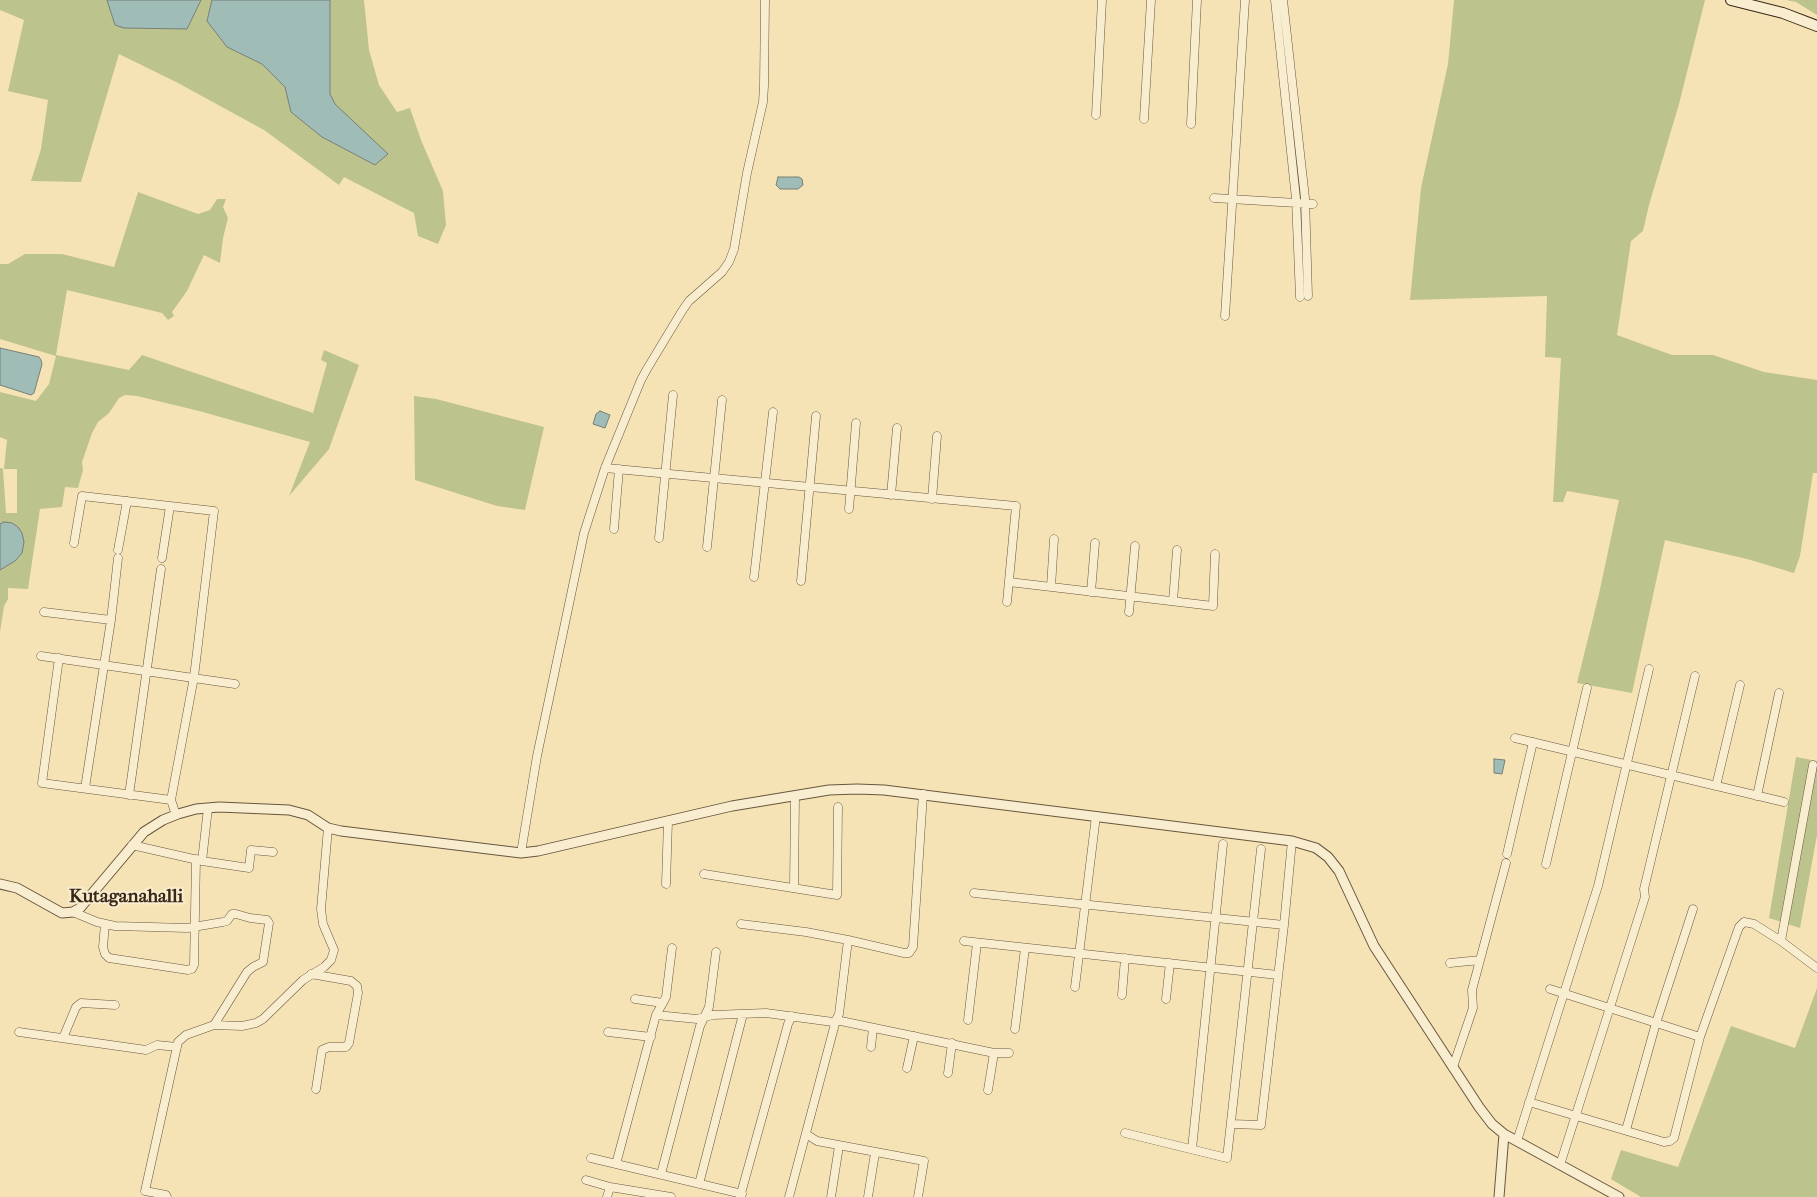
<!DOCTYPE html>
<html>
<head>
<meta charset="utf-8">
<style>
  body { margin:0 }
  canvas { display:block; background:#f6e3b5 }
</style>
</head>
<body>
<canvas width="1817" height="1197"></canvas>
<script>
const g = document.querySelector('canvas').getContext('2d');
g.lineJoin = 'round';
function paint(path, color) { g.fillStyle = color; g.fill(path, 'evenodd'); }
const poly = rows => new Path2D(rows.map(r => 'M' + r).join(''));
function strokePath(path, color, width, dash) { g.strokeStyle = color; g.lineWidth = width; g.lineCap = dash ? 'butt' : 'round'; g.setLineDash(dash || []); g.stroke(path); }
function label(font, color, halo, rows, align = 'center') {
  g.font = font + ' "IM FELL French Canon",serif'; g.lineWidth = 4; g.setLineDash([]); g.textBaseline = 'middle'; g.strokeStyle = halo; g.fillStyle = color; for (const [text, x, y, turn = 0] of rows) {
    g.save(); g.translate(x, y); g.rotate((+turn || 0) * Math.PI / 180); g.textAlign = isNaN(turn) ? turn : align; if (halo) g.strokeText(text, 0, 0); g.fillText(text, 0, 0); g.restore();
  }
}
paint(poly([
  [0,0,364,0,369,50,379,85,397,112,410,108,421,140,443,191,446,225,438,244,418,236,414,213,344,177,339,185,264,130,178,83,119,54,81,182,31,181,41,149,48,100,8,91,24,20,0,10],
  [1454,0,1705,0,1679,104,1649,205,1643,231,1631,241,1617,335,1672,355,1713,355,1764,372,1817,380,1817,473,1813,473,1800,556,1794,573,1747,559,1665,540,1632,693,1577,683,1599,594,1619,500,1567,491,1563,502,1553,502,1561,358,1545,357,1547,296,1410,300,1421,188,1448,64],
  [1786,0,1817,0,1817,15,1796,2],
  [138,192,198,214,210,210,217,199,226,199,223,207,228,218,223,238,220,263,204,255,187,291,172,312,174,316,168,320,162,313,67,290,56,355,129,370,142,355,313,413,327,363,321,360,324,350,359,365,329,449,289,496,310,442,199,411,137,396,125,395,119,398,109,413,98,422,92,433,82,462,83,470,78,488,65,487,62,507,40,509,28,589,8,588,8,599,4,606,0,632,0,468,4,469,7,440,0,437,0,392,36,401,49,384,56,356,0,339,0,264,8,264,25,254,62,254,114,267],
  [3,469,17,469,17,513,6,513],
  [414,396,436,399,544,427,525,510,497,506,415,480],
  [1796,757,1817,761,1817,835,1800,928,1769,918],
  [1817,988,1817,1197,1641,1197,1611,1179,1621,1150,1678,1167,1731,1026,1795,1048]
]), '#bdc38d');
const water = poly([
  [107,0,201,0,187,29,124,28,115,25,107,0],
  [212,0,330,0,330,94,335,104,388,154,375,165,322,137,291,112,285,87,262,64,227,47,207,21,212,0],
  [778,177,799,177,802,179,803,185,798,189,780,189,776,185,778,177],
  [0,348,39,357,41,360,42,364,34,393,31,395,0,385,0,348],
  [600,411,610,415,605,428,593,424,596,414,600,411],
  [4,522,12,523,18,527,22,533,24,542,22,553,15,561,0,570,0,524,4,522],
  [1494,759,1505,760,1502,774,1494,773,1494,759]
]);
paint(water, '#a0bcb7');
strokePath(water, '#778077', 1);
const minor = poly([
  [1275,0,1296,199,1300,297],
  [1283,0,1305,198,1308,296],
  [1096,115,1102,0],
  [1144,119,1151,0],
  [1191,124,1197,0],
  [1214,198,1313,204],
  [1225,316,1245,0],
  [605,468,1016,506,1007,602],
  [891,495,897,428],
  [932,499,937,436],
  [849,509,856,423],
  [614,529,619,469],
  [659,538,673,395],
  [74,543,82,496,214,511,194,677,171,800,176,815],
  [707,547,722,400],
  [118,550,127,501],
  [162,558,170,506],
  [754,577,773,412],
  [801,581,816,416],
  [1009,582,1213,606,1215,554],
  [1051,587,1054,539],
  [1091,592,1095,543],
  [1173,601,1177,550],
  [44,612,111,620],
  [1129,612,1135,546],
  [41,656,235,684],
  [59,658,42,783,171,800],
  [1515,738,1784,802],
  [1716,786,1740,685],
  [85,788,111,620,118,558],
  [129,795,161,569],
  [1757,796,1779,693],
  [132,845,202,861,249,868,251,850,273,852],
  [521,853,537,756,584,533,605,468,641,380,647,369,682,311,689,301,722,272,729,262,734,249,747,173,763,102,764,86,765,0],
  [1507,854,1533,742],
  [202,861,208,808],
  [1546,864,1587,688],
  [704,874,837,895,838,807],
  [666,884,668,821],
  [794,888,795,796],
  [974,893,1284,925],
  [73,912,97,922,115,926,187,928,223,922,227,921,232,914,236,914,250,918,267,920,269,923,263,962,253,967,247,972,214,1025],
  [105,924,103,947,105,954,109,958,188,970,192,969,194,965,196,859],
  [741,924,806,932,848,940,904,953,909,953,913,947,923,794],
  [964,941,1278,975],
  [1781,941,1813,765],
  [1450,963,1480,960],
  [311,974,351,981,357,986,358,993,349,1043,346,1047,329,1047,322,1050,316,1089],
  [1075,987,1096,816],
  [1550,989,1700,1037],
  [1122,995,1125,958],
  [635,999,663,1003],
  [1166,999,1170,963],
  [656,1015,697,1019,713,1015,766,1013,833,1022,836,1020,839,1014,848,940],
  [968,1020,977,943],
  [1015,1029,1025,948],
  [19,1032,146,1050,157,1045,177,1047],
  [608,1032,651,1037],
  [63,1038,76,1007,81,1003,115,1005],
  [871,1047,873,1028],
  [1453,1067,1473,1008,1472,990,1506,863],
  [907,1068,914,1036],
  [948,1073,952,1043],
  [988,1090,994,1053],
  [1529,1102,1664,1142,1670,1141,1674,1138,1700,1037,1739,927,1744,922,1754,924,1781,941,1817,968],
  [1231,1124,1261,1125,1284,925,1292,841],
  [1626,1130,1656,1023,1693,909],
  [1125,1133,1227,1158,1261,849],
  [806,1134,817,1141,924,1161,918,1197],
  [1517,1141,1598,886,1649,669],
  [1192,1149,1223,844],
  [591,1158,742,1194],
  [616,1164,656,1015,666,997,672,948],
  [1560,1165,1645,897,1644,889,1695,676],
  [661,1174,700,1026,709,1007,716,952],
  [586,1180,610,1187,671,1197],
  [699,1184,743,1014],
  [167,1197,166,1195,145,1191,178,1042,186,1035,214,1025,242,1026,256,1023,263,1019,303,980,324,967,331,960,334,950,323,924,321,909,328,828],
  [607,1197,610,1187],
  [740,1197,788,1024,792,1016],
  [789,1197,836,1020,994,1053,1009,1053],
  [831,1197,839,1146],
  [868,1197,875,1153]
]);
const tertiary = poly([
  [0,884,17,888,62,913,73,912,80,908,144,832,163,820,178,814,196,809,219,807,289,810,308,815,328,828,341,831,521,853,538,851,732,806,829,790,857,789,884,790,1292,841,1316,848,1328,857,1339,871,1374,946,1479,1107,1492,1124,1504,1134,1619,1197],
  [1499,1197,1504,1134]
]);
const secondary = poly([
  [1731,0,1783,13,1817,26]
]);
strokePath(minor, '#68563f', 9);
strokePath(tertiary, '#68563f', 11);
strokePath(secondary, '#392718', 12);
strokePath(minor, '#f9edcf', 8);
strokePath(tertiary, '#f9edcf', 9);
strokePath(secondary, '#f9edcf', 10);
label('bold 19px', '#392718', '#f9edcf', [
  ["Kutaganahalli",126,897]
]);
</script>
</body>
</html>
